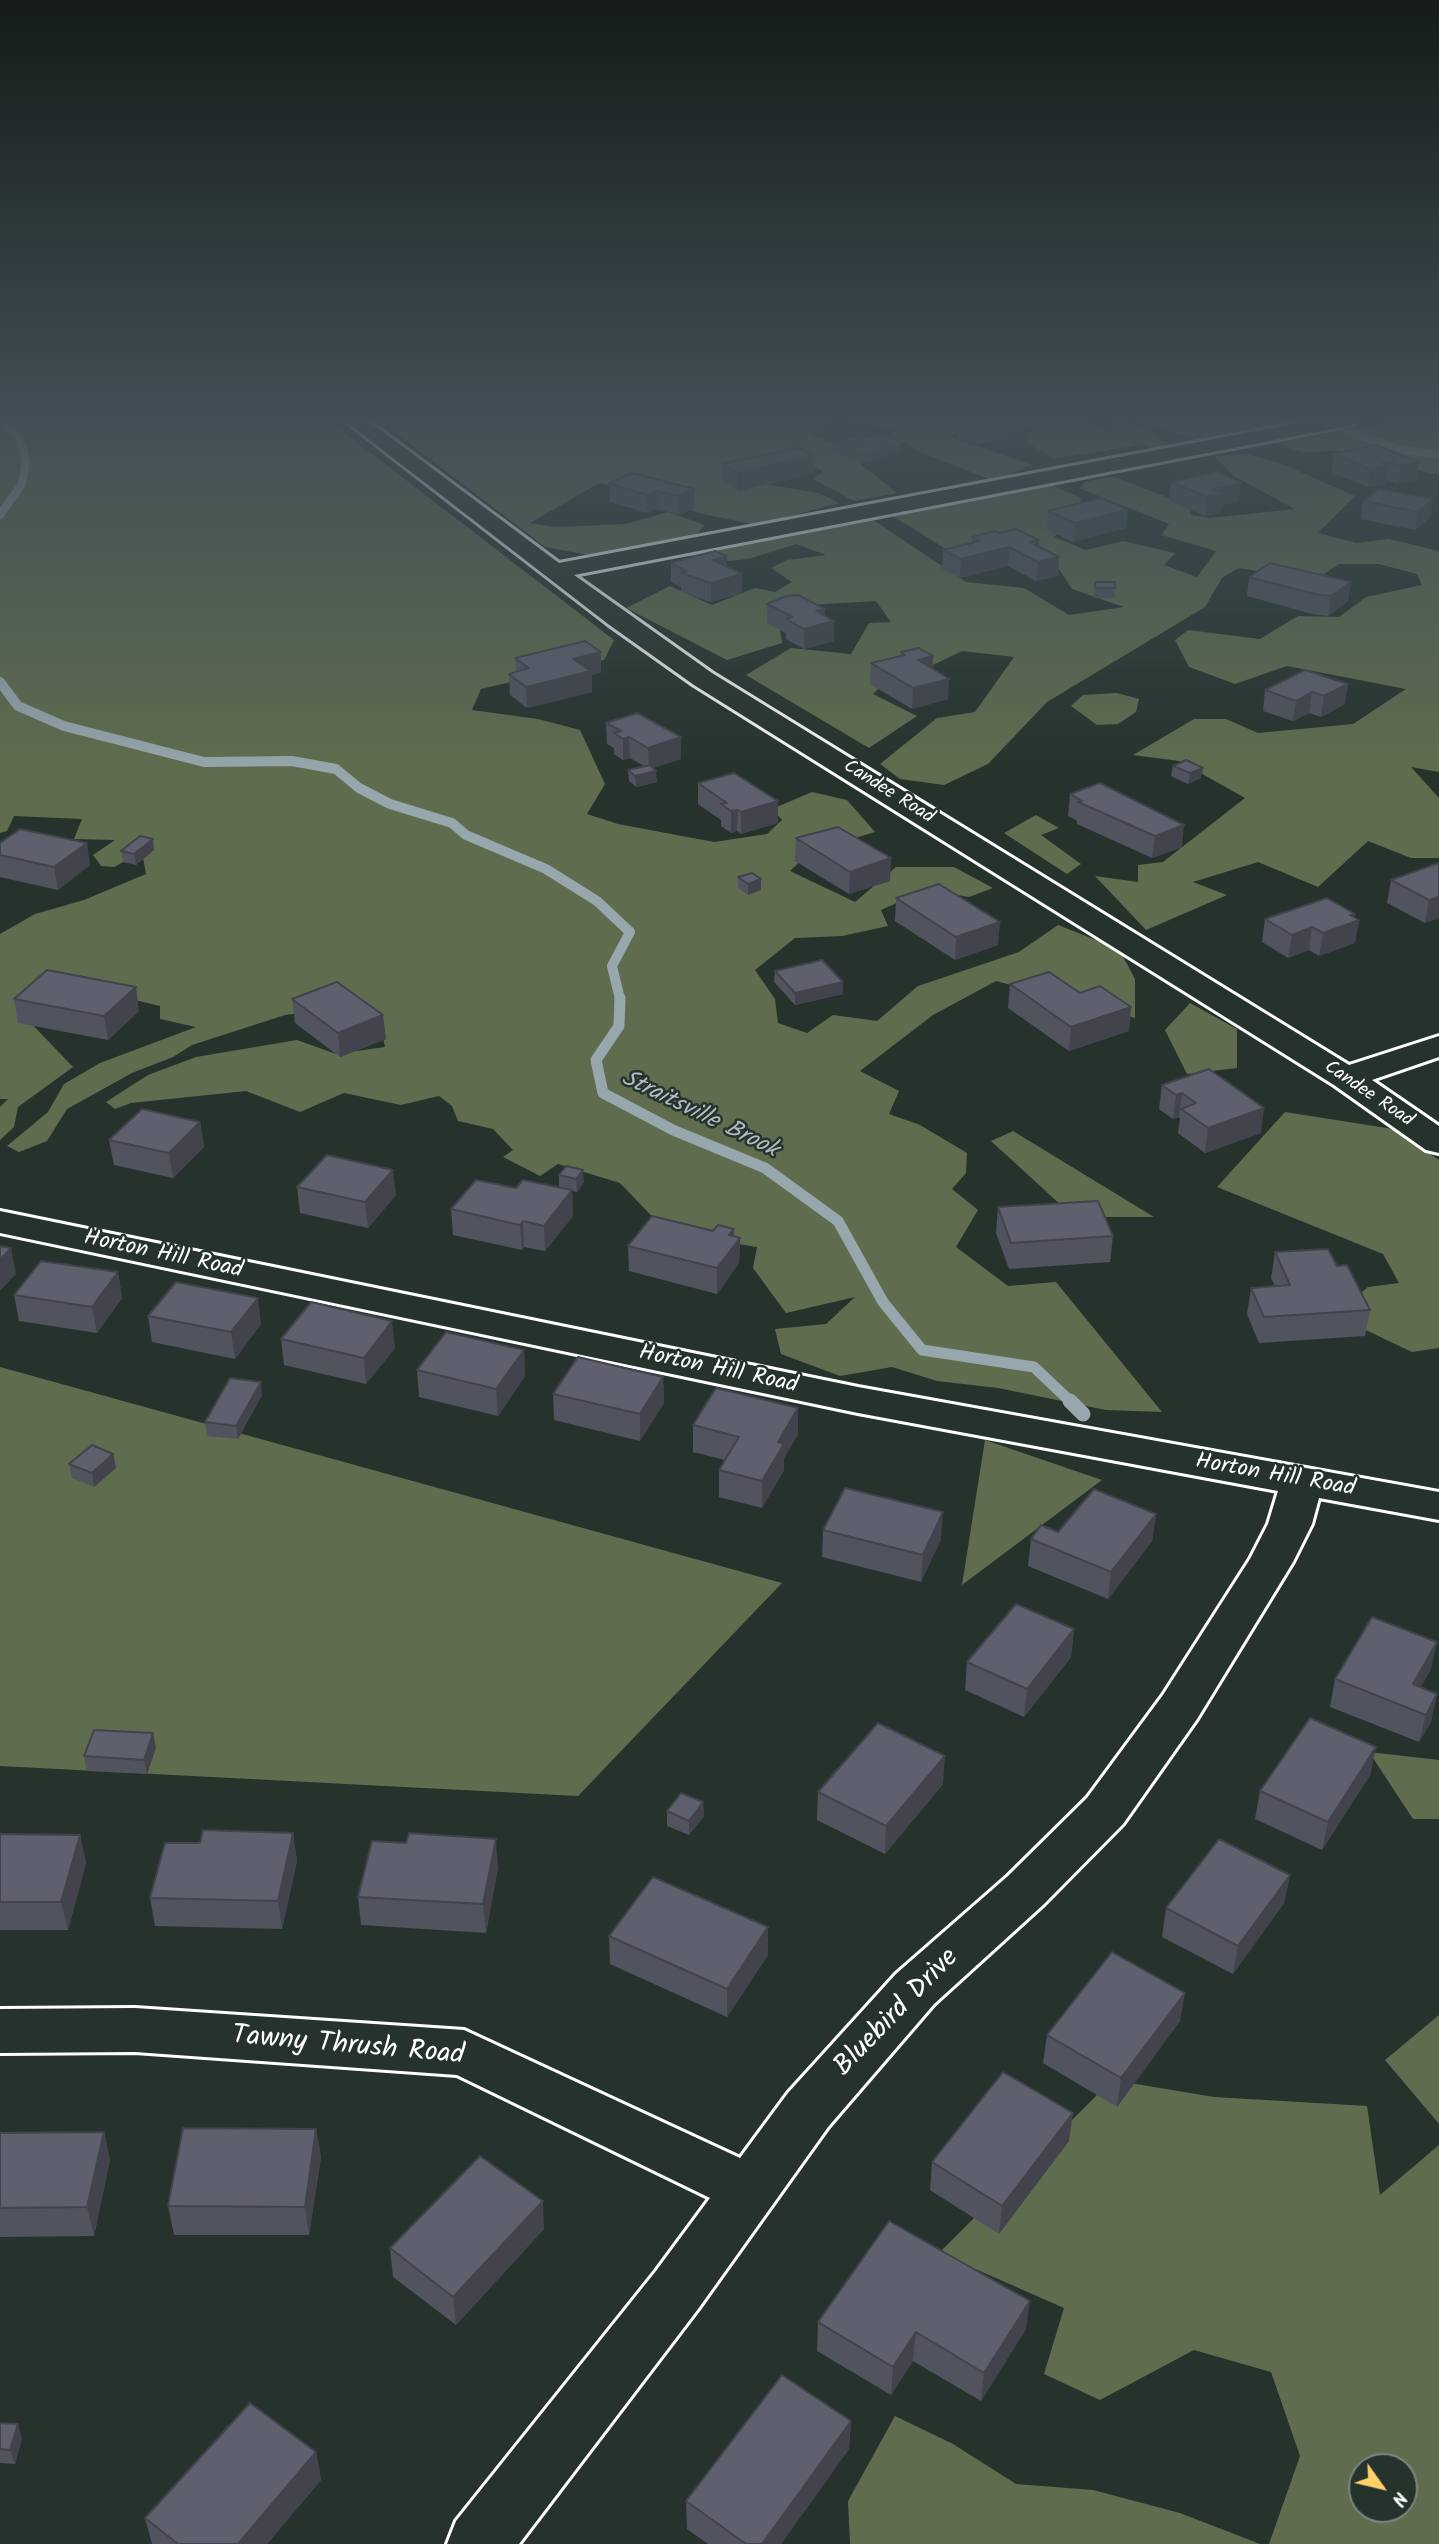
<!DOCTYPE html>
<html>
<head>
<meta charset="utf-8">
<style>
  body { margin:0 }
  #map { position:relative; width:1439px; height:2544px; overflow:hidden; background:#26332d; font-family:Kalam,sans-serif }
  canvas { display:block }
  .north { position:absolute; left:1348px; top:2453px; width:70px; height:70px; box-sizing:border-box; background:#26332d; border:2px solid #7d8581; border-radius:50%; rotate:124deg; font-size:19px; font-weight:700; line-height:28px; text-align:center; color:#fff }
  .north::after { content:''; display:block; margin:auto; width:24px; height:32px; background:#ffd166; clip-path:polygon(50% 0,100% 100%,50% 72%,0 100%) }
</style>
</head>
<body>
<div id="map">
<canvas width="1439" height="2544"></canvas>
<div class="north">N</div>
</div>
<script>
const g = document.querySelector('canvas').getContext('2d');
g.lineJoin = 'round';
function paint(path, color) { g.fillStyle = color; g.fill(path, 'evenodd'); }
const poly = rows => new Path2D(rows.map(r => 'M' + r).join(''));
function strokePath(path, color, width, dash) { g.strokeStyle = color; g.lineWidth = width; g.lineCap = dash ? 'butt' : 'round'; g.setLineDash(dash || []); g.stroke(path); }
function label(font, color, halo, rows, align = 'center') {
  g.font = font + ' Kalam,sans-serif'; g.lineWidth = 5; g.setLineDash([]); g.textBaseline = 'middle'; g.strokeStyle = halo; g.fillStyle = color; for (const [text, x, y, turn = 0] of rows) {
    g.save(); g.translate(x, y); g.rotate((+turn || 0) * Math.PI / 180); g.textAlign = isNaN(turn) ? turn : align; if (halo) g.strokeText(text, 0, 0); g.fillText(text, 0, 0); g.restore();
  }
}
paint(poly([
  [0,420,328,420,614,640,604,660,481,689,472,710,538,719,580,730,605,784,587,814,618,824,714,842,767,834,782,820,772,809,812,792,847,800,875,832,811,851,790,871,855,902,896,867,954,867,993,888,969,897,926,890,881,910,888,926,842,936,795,938,755,970,775,999,778,1023,807,1033,833,1015,877,1021,918,986,1019,952,1058,925,1119,949,1135,979,1135,1018,996,981,933,1015,860,1071,899,1091,889,1114,920,1125,967,1153,966,1173,952,1189,978,1210,956,1247,1008,1286,1056,1282,1162,1412,1106,1410,998,1388,937,1381,892,1367,840,1376,781,1354,775,1329,826,1324,855,1297,786,1313,753,1268,757,1247,668,1233,620,1183,558,1164,540,1176,503,1157,513,1150,493,1129,458,1121,452,1106,439,1096,401,1105,344,1093,300,1112,246,1091,131,1103,115,1109,106,1102,148,1075,196,1057,297,1040,336,1054,385,1047,379,1021,355,1006,285,1015,192,1045,173,1057,132,1073,67,1109,47,1141,19,1152,7,1146,48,1112,64,1084,100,1063,196,1027,160,1019,160,1006,74,985,28,1020,73,1067,18,1107,14,1127,0,1140,0,1107,8,1099,0,1099,0,934,35,914,84,900,146,874,142,852,114,867,101,866,93,855,115,840,74,839,82,819,14,816,7,831,0,833],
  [379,420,832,420,811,435,834,443,897,493,854,501,813,479,823,471,790,456,726,478,819,493,839,503,757,525,698,513,651,491,599,483,530,523,554,527,626,524,668,512,705,525,693,538,588,555,545,547],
  [847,420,970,420,951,437,1032,465,994,481,918,451,891,435,895,430],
  [1013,420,1080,420,1112,433,1110,424,1128,423,1153,432,1168,443,1158,450,1130,440,1139,445,1054,459,1026,442,1033,428],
  [1137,420,1300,420,1236,434,1195,439],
  [1409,420,1439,420,1439,475,1336,451,1302,452,1275,443],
  [1247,454,1280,463,1355,496,1318,533,1357,543,1389,539,1439,551,1439,772,1411,767,1439,798,1439,858,1411,858,1368,841,1318,887,1258,862,1193,882,1227,895,1146,930,1095,876,1138,882,1138,865,1163,862,1245,798,1179,761,1133,755,1194,719,1226,719,1258,733,1353,724,1406,689,1287,666,1235,684,1189,667,1175,640,1188,630,1260,639,1298,616,1339,617,1366,597,1422,585,1417,574,1379,564,1339,564,1315,580,1238,568,1222,578,1205,607,1047,702,988,764,944,785,900,779,880,764,937,718,975,712,1014,657,962,651,933,665,908,661,873,694,917,716,869,748,746,675,791,648,851,654,869,623,891,622,876,601,777,607,782,643,727,660,626,608,670,586,712,605,755,588,775,592,792,582,771,568,787,560,826,555,796,544,748,559,693,565,688,553,872,519,966,582,1024,588,1069,615,1124,607,1072,589,1059,569,1011,554,964,560,891,515,1051,485,1081,498,1079,514,1054,537,1086,550,1123,541,1175,553,1164,565,1197,577,1216,551,1162,535,1169,524,1079,488,1087,481,1115,477,1190,506,1190,515,1211,518,1295,509,1234,476,1214,456],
  [1117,693,1139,699,1136,712,1118,724,1097,725,1071,706,1083,695],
  [1036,815,1059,828,1041,835,1081,864,1067,874,1004,833],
  [1190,1003,1237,1029,1237,1068,1187,1074,1165,1030],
  [1285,1112,1393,1129,1439,1160,1439,1348,1412,1352,1334,1315,1368,1287,1399,1283,1383,1254,1217,1187],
  [1013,1131,1154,1217,1074,1217,991,1141],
  [0,1367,782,1583,578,1796,0,1766],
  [985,1440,1102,1480,962,1585],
  [1369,1752,1439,1760,1439,1819,1413,1819],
  [1439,2015,1439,2124,1385,2060],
  [1112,2080,1214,2097,1367,2106,1380,2195,1439,2145,1439,2544,1269,2544,1300,2456,1271,2372,1194,2350,1100,2400,1044,2374,1064,2308,939,2253],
  [1362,2467,1404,2467,1404,2509,1362,2509],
  [895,2416,953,2444,1016,2484,1093,2490,1180,2513,1260,2544,850,2544,848,2501]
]), '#5f6d4e');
strokePath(poly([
  [0,422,20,438,26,461,22,484,0,515],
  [1339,429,1403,450,1439,455]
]), '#96a7ad', 8);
strokePath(poly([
  [0,682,18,706,64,726,204,762,292,761,336,769,359,788,390,804,452,823,466,835,546,869,597,901,630,932,612,966,620,999]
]), '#96a7ad', 10);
strokePath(poly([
  [620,998,619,1026,596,1060,603,1093,673,1130,765,1168,838,1221,883,1302,922,1350,1034,1367,1072,1403]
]), '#96a7ad', 11);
strokePath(poly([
  [1070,1401,1083,1414]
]), '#96a7ad', 15);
const minor = poly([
  [344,420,367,420,559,563,1315,420,1357,420,1354,424,1347,426,574,575,712,673,1349,1065,1439,1036,1439,1057,1372,1080,1439,1126,1439,1153,1426,1150,1334,1085,694,685,608,624,344,420],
  [0,1211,858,1387,1439,1492,1439,1520,1319,1498,1312,1524,1293,1562,1197,1719,1123,1824,1044,1904,934,2004,828,2127,698,2309,519,2544,447,2544,456,2521,656,2271,710,2198,457,2075,135,2052,0,2053,0,2009,135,2008,464,2030,740,2158,788,2093,896,1974,1008,1876,1087,1798,1163,1695,1250,1559,1268,1524,1278,1491,858,1413,0,1233,0,1211]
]);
strokePath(minor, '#fff', 6);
paint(minor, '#26332d');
paint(poly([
  [812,420,829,420,829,426,816,428,811,423],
  [950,420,1023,420,1022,430,1009,434,1009,438,975,444,959,437,959,433,949,429],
  [858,440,900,452,863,464,836,451,837,442],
  [1334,454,1419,462,1416,480,1398,484,1386,480,1385,484,1368,487,1331,472],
  [814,456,813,474,738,491,722,481,722,464],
  [1171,482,1239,501,1222,505,1221,512,1205,516,1169,500],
  [609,483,694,489,694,508,679,515,657,509,647,513,610,502],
  [1433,499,1430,518,1415,530,1361,519,1363,501],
  [1048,511,1126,528,1073,542,1047,530],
  [999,533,1039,540,1039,547,1059,557,1058,576,1036,581,1008,566,960,578,942,569,943,550,972,543,972,537],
  [727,556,727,566,742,593,711,602,681,592,681,587,671,582,671,563],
  [1249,577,1351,582,1348,601,1328,616,1312,614,1247,596],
  [1095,582,1115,588,1114,598,1094,598],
  [767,604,825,609,824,616,834,621,834,641,804,649,786,639,786,633,767,623],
  [901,652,933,656,933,669,948,699,912,709,870,684,871,663,901,656],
  [515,658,601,672,592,675,592,692,527,708,510,695,509,674,516,672],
  [1305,670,1345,704,1321,717,1309,713,1293,721,1263,711,1265,690],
  [606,723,681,759,653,768,657,782,636,787,629,781,628,770,644,766,630,758,623,760,614,754,614,748,607,744],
  [1173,766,1201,778,1188,784,1171,776],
  [698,783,778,823,741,834,737,831,731,833,721,826,721,820,698,804],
  [1070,794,1182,847,1152,858,1077,824,1077,821,1068,816],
  [796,838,890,881,849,894,795,861],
  [0,843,90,865,58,890,0,877],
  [154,850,136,865,123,862,121,851],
  [1439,863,1439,918,1425,923,1387,903,1391,880],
  [738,877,761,890,748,895,738,888],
  [896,898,998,945,955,960,895,921],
  [1355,914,1354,918,1359,920,1355,943,1319,956,1309,950,1288,958,1262,942,1265,919],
  [775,971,843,994,795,1005,774,982],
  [1010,984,1129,1031,1069,1051,1008,1008],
  [14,999,139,1011,108,1040,18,1023],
  [292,999,386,1039,340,1057,295,1023],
  [1209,1069,1261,1133,1205,1153,1178,1133,1180,1118,1179,1117,1173,1119,1159,1109,1162,1085],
  [200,1122,204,1147,173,1178,114,1165,109,1140],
  [566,1166,584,1182,577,1192,572,1191,573,1216,545,1251,524,1247,522,1250,453,1235,451,1209,516,1188,559,1188,559,1175],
  [297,1187,396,1195,368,1228,300,1213],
  [998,1207,1113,1236,1110,1262,1009,1269,996,1233],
  [713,1231,740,1238,739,1263,717,1294,629,1271,628,1246],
  [1275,1252,1337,1266,1370,1310,1365,1336,1259,1343,1247,1314,1251,1288,1275,1286,1271,1278],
  [118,1272,122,1298,97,1333,19,1321,14,1295],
  [148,1316,261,1324,235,1359,152,1342],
  [281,1339,395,1348,366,1384,284,1365],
  [524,1350,525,1376,498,1416,419,1397,417,1370],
  [663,1377,664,1403,640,1441,554,1420,553,1394],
  [262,1395,238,1439,207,1436,205,1422],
  [798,1408,798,1434,784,1458,784,1470,762,1508,719,1497,719,1470,725,1460,693,1452,693,1425],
  [113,1454,116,1468,94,1487,72,1478,69,1464],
  [1156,1514,1152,1541,1108,1599,1028,1566,1031,1539,1058,1532],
  [823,1530,941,1539,921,1582,822,1557],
  [1074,1629,1071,1657,1024,1717,965,1690,967,1662],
  [1431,1669,1420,1687,1437,1694,1431,1722,1419,1742,1330,1707,1335,1679],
  [1376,1747,1370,1775,1322,1850,1255,1819,1260,1791],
  [156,1748,147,1774,87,1771,84,1756],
  [943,1784,885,1854,817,1820,818,1792],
  [703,1802,704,1816,689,1835,667,1826,667,1811],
  [293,1833,297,1861,282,1929,155,1926,150,1898,200,1843],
  [0,1834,80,1835,86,1863,68,1930,0,1930],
  [406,1843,498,1867,486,1933,361,1925,358,1897],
  [1290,1875,1284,1903,1233,1974,1162,1937,1166,1908],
  [768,1927,768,1955,727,2017,610,1964,609,1936],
  [1180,2021,1117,2107,1043,2063,1047,2035],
  [316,2129,321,2157,309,2235,174,2235,168,2206],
  [104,2132,110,2160,94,2236,0,2237,0,2133],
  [1069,2141,999,2234,930,2190,932,2162],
  [544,2229,456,2325,393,2277,390,2248],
  [818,2322,1026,2329,981,2401,913,2361,891,2395,817,2351],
  [851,2421,849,2449,781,2544,708,2544,687,2529,686,2501],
  [0,2423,22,2438,15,2464,0,2463],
  [316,2452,321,2480,267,2544,152,2544,145,2518]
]), '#51535e');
paint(poly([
  [817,420,829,420,829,426,816,428],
  [1003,420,1023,420,1022,430,1009,434,1009,438,975,444,976,426],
  [901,443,900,452,863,464,864,454],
  [814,456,813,474,738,491,738,473],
  [1389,462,1385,484,1368,487,1370,469,1382,463],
  [1419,462,1416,480,1398,484,1401,466],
  [1241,483,1239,501,1222,505,1221,512,1205,516,1207,497,1213,489],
  [694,489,694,508,679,515,679,496],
  [656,491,657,509,647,513,647,495],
  [1433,499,1430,518,1415,530,1418,512],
  [1128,510,1126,528,1073,542,1075,523],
  [1039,540,1038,559,1030,542],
  [1009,547,1008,566,960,578,961,559],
  [727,556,727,575,713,560],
  [1059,557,1058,576,1036,581,1038,562],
  [742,574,742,593,711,602,711,583],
  [1351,582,1348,601,1328,616,1331,596],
  [825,609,824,624,834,621,834,641,804,649,804,629,816,611],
  [601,652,601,672,592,675,592,692,527,708,526,687,573,659],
  [933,656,932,677,918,660],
  [949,679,948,699,912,709,913,688],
  [1348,684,1345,704,1321,717,1324,696],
  [1312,692,1309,713,1293,721,1296,701],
  [629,737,630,758,623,760,623,739],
  [681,737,681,759,649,769,648,748],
  [1203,768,1201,778,1188,784,1190,773],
  [656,771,657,782,636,787,635,776],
  [778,801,778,823,741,834,741,812],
  [738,810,737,831,731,833,731,811],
  [1184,825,1182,847,1152,858,1155,836],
  [153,839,154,850,136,865,134,854],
  [87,843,90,865,58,890,54,867],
  [891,858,890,881,849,894,850,872],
  [761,879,761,890,748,895,748,884],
  [1439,897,1439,918,1425,923,1429,900],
  [1355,914,1354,922,1359,920,1355,943,1319,956,1323,933,1350,915],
  [1000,922,998,945,955,960,956,937],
  [1312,927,1309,950,1288,958,1292,935],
  [843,982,843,994,795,1005,795,993],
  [136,987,139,1011,108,1040,104,1016],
  [1131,1007,1129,1031,1069,1051,1071,1027],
  [383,1015,386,1039,340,1057,338,1033],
  [1182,1093,1179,1117,1173,1119,1176,1095],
  [1264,1108,1261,1133,1205,1153,1208,1128],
  [200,1122,204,1147,173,1178,169,1153],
  [393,1170,396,1195,368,1228,365,1202],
  [583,1170,584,1182,577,1192,576,1179],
  [572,1190,573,1216,545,1251,544,1226],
  [523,1221,524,1247,522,1250,520,1225],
  [734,1229,734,1245,740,1238,739,1263,717,1294,717,1268,729,1235],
  [11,1248,16,1274,0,1291,0,1260],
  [118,1272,122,1298,97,1333,92,1307],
  [258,1298,261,1324,235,1359,231,1332],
  [392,1321,395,1348,366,1384,364,1358],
  [524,1350,525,1376,498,1416,496,1389],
  [663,1377,664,1403,640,1441,640,1414],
  [261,1382,262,1395,238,1439,236,1426],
  [798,1408,798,1434,784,1458,784,1470,762,1508,762,1481,778,1442],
  [113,1454,116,1468,94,1487,92,1473],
  [943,1512,941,1539,921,1582,923,1555],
  [1156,1514,1152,1541,1108,1599,1111,1572],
  [1074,1629,1071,1657,1024,1717,1027,1689],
  [1437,1642,1431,1669,1409,1708,1413,1684],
  [1437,1694,1431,1722,1419,1742,1426,1715],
  [153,1733,156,1748,147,1774,144,1760],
  [1376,1747,1370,1775,1322,1850,1328,1822],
  [945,1756,943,1784,885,1854,886,1826],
  [703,1802,704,1816,689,1835,689,1821],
  [293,1833,297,1861,282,1929,278,1901],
  [80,1835,86,1863,68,1930,61,1902],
  [496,1839,498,1867,486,1933,483,1904],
  [1290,1875,1284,1903,1233,1974,1238,1946],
  [768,1927,768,1955,727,2017,727,1989],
  [1185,1993,1180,2021,1117,2107,1121,2078],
  [1073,2113,1069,2141,999,2234,1002,2206],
  [316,2129,321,2157,309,2235,305,2207],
  [104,2132,110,2160,94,2236,87,2207],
  [543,2201,544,2229,456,2325,453,2297],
  [1030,2301,1026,2329,981,2401,984,2373],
  [916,2332,913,2361,891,2395,893,2367],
  [851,2421,849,2449,781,2544,762,2544],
  [18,2424,22,2438,15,2464,10,2450],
  [316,2452,321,2480,267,2544,238,2544]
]), '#42434c');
const building = poly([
  [960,420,1007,420,1010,421,976,426,960,420],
  [882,435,901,443,864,454,837,442,853,438,858,440,882,435],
  [1376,445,1419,462,1401,466,1389,462,1382,463,1388,466,1370,469,1334,454,1376,445],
  [798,448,814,456,738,473,722,464,798,448],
  [1217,472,1241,483,1213,489,1223,494,1207,497,1171,482,1217,472],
  [632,473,694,489,679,496,656,491,647,495,609,483,632,473],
  [1379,489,1433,499,1418,512,1363,501,1379,489],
  [1101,498,1128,510,1075,523,1048,511,1101,498],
  [1016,529,1039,540,1030,542,1059,557,1038,562,1009,547,961,559,943,550,980,541,972,537,995,531,999,533,1016,529],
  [715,551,727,556,713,560,742,574,711,583,681,573,687,571,671,563,715,551],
  [1270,563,1351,582,1331,596,1315,594,1249,577,1270,563],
  [1095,582,1115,582,1115,588,1095,588,1095,582],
  [798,595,825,609,816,611,834,621,804,629,786,619,793,617,767,604,786,596,798,595],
  [585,641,601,652,573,659,591,671,526,687,509,674,529,668,515,658,585,641],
  [919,648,933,656,918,660,949,679,913,688,871,663,905,655,901,652,919,648],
  [1305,670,1348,684,1324,696,1312,692,1296,701,1265,690,1305,670],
  [637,713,681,737,648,748,629,737,623,739,614,733,621,731,606,723,637,713],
  [1186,760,1203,768,1190,773,1173,766,1186,760],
  [650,765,656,771,635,776,628,770,650,765],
  [734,773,778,801,741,812,738,810,731,811,721,804,727,803,698,783,734,773],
  [1100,783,1184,825,1155,836,1078,802,1082,801,1070,794,1100,783],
  [838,827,891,858,850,872,796,838,838,827],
  [20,829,87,843,54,867,0,855,0,843,20,829],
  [140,836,153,839,134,854,121,851,140,836],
  [1439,863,1439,897,1429,900,1391,880,1439,863],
  [752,873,761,879,748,884,738,877,752,873],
  [939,884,1000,922,956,937,896,898,939,884],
  [1327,898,1355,914,1350,915,1359,920,1323,933,1312,927,1292,935,1265,919,1327,898],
  [822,960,843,982,795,993,775,971,822,960],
  [47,970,136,987,104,1016,14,999,47,970],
  [1049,972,1080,993,1100,986,1131,1007,1071,1027,1010,984,1049,972],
  [337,982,383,1015,338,1033,292,999,337,982],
  [1209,1069,1264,1108,1208,1128,1181,1109,1196,1103,1182,1093,1176,1095,1162,1085,1209,1069],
  [142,1109,200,1122,169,1153,109,1140,142,1109],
  [327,1155,393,1170,365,1202,297,1187,327,1155],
  [566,1166,583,1170,576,1179,559,1175,566,1166],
  [476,1180,516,1188,523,1180,572,1190,544,1226,523,1221,520,1225,451,1209,476,1180],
  [1098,1201,1113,1236,1011,1243,998,1207,1098,1201],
  [652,1216,713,1231,718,1225,734,1229,729,1235,740,1238,717,1268,628,1246,652,1216],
  [0,1246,11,1248,0,1260,0,1246],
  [1328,1249,1337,1266,1347,1265,1370,1310,1264,1317,1251,1288,1290,1285,1275,1252,1328,1249],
  [41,1261,118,1272,92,1307,14,1295,41,1261],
  [176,1282,258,1298,231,1332,148,1316,176,1282],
  [311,1302,392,1321,364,1358,281,1339,311,1302],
  [446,1332,524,1350,496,1389,417,1370,446,1332],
  [578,1357,663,1377,640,1414,553,1394,578,1357],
  [230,1378,261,1382,236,1426,205,1422,230,1378],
  [716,1388,798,1408,778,1442,784,1444,762,1481,719,1470,739,1437,693,1425,716,1388],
  [92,1445,113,1454,92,1473,69,1464,92,1445],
  [845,1488,943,1512,923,1555,823,1530,845,1488],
  [1094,1489,1156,1514,1111,1572,1031,1539,1041,1525,1058,1532,1094,1489],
  [1016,1604,1074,1629,1027,1689,967,1662,1016,1604],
  [1372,1617,1437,1642,1413,1684,1437,1694,1426,1715,1335,1679,1372,1617],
  [1310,1718,1376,1747,1328,1822,1260,1791,1310,1718],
  [878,1723,945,1756,886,1826,818,1792,878,1723],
  [94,1730,153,1733,144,1760,84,1756,94,1730],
  [681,1793,703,1802,689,1821,667,1811,681,1793],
  [203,1830,293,1833,278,1901,150,1898,165,1843,200,1843,203,1830],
  [409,1833,496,1839,483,1904,358,1897,372,1841,406,1843,409,1833],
  [0,1834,80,1835,61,1902,0,1902,0,1834],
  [1219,1839,1290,1875,1238,1946,1166,1908,1219,1839],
  [653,1877,768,1927,727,1989,609,1936,653,1877],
  [1112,1952,1185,1993,1121,2078,1047,2035,1112,1952],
  [1003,2072,1073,2113,1002,2206,932,2162,1003,2072],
  [183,2128,316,2129,305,2207,168,2206,183,2128],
  [104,2132,87,2207,0,2208,0,2133,104,2132],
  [480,2156,543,2201,453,2297,390,2248,480,2156],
  [889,2221,1030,2301,984,2373,916,2332,893,2367,818,2322,889,2221],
  [782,2375,851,2421,762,2544,746,2544,686,2501,782,2375],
  [250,2403,316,2452,238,2544,178,2544,145,2518,250,2403],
  [0,2423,18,2424,10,2450,0,2449,0,2423]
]);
paint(building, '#5e606d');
strokePath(building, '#42434c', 2);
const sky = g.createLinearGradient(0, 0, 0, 776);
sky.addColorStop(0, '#151c19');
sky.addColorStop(0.54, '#415057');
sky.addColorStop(1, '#41505700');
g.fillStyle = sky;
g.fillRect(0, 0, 1439, 776);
label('19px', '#fff', '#26332d', [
  ["Candee Road",888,793,32],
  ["Candee Road",1368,1095,34]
]);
label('23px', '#fff', '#26332d', [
  ["Horton Hill Road",163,1256,12],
  ["Horton Hill Road",718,1371,12],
  ["Horton Hill Road",1275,1477,10]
]);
label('italic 24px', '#b0bdc1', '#26332d', [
  ["Straitsville Brook",699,1116,26]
]);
label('28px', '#fff', '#26332d', [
  ["Bluebird Drive",898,2014,-46],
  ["Tawny Thrush Road",348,2048,5]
]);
</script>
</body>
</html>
